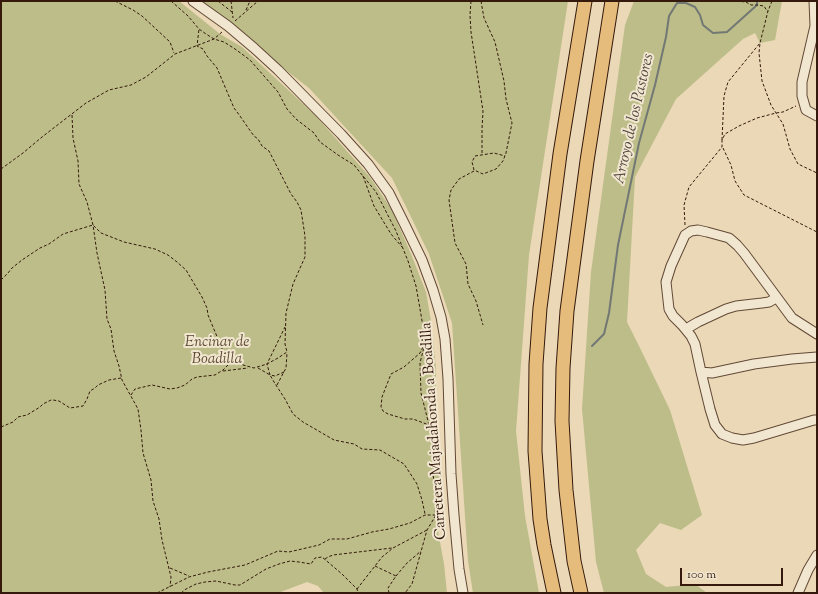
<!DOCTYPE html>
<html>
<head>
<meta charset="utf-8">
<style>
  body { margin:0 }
  #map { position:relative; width:818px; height:594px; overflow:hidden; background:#ead8b6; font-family:"Sorts Mill Goudy",serif }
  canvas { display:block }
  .frame { position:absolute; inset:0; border:2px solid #34190c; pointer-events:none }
  .scale { position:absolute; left:680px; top:568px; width:103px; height:18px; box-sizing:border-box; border:2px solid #34190c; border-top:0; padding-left:5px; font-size:12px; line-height:14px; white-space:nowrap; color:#34190c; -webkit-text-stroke:3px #f1e6d0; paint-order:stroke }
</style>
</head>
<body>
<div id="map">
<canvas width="818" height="594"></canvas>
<div class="frame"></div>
<div class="scale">100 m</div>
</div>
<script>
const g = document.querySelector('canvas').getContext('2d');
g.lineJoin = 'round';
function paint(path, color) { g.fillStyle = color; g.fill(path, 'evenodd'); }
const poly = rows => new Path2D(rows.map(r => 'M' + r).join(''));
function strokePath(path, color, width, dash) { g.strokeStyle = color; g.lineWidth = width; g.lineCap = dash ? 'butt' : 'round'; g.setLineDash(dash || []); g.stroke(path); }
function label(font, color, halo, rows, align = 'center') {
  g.font = font + ' "Sorts Mill Goudy",serif'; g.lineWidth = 4; g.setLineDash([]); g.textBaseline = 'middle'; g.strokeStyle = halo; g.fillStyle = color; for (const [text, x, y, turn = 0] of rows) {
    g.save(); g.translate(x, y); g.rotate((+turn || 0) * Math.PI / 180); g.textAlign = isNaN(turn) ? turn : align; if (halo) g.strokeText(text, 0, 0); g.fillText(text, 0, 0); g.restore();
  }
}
paint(poly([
  [1,1,179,1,220,34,242,47,315,115,369,176,392,210,411,254,426,292,431,321,436,368,436,424,437,444,445,518,436,520,444,564,447,593,324,593,318,586,307,582,278,593,1,593],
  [196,1,568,1,529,255,516,431,525,516,539,593,473,593,468,561,452,323,429,254,392,178,309,88],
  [634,1,782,1,775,40,760,43,755,33,743,39,676,99,635,177,627,322,640,348,670,410,702,515,681,530,660,523,636,550,646,574,666,587,695,584,707,593,604,593,596,562,582,409,591,272,625,25]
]), '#bdbd89');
strokePath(poly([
  [592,346,604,334,609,313,618,245,639,143,655,85,666,37,669,16,677,3,686,3,695,7,700,15,703,25,713,33,727,32,757,5,757,1]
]), '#727873', 2);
const minor = poly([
  [193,1,228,26,254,48,278,70,341,134,368,164,389,193,405,225,422,260,433,290,441,317,445,339,448,379,451,474,454,515,459,569,463,593],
  [814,1,815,26,802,82,802,96,806,110,817,116],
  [686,329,698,322,726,309,736,306,762,303,769,302,776,298],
  [817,334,792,318,744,253,737,245,729,238,707,232,698,230,691,231,685,235,671,266,666,282,669,309,673,316,682,325,691,336,695,344,701,372,710,409,715,425,722,434,732,438,743,440,754,438,814,420,817,420],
  [701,372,712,373,754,364,792,359,817,357],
  [798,593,808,570,817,555]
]);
const highway = poly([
  [554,593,544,545,540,519,535,451,536,364,540,308,560,154,585,1],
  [581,593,574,561,566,490,562,421,563,368,567,311,587,161,612,1]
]);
strokePath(minor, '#624936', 11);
strokePath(highway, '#34190c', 15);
strokePath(poly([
  [115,1,133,10,142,16,170,42,174,53],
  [171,1,188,16,199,29,206,34,214,39,224,42,235,49,250,60,278,92,287,109,296,119,314,133,320,142,338,155,354,165,376,192,396,231,408,261,416,286,424,332,424,347,420,363,421,393,429,425,435,441,433,474,436,498,435,511,436,515,427,530,412,584,405,593],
  [218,1,232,12],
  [231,1,233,18],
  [471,1,470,15,471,32,483,111,482,129,482,154],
  [481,1,484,18,495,42,504,81,506,99,512,123,506,153,503,161,496,169,483,174,474,170,472,162,475,156,494,153,505,156],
  [736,1,746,2,751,5,757,5,764,6,767,11,768,11],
  [772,1,768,11,760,43,759,53,762,81,771,105,783,124,790,149,798,164,817,173],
  [246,10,250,1],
  [235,21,258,1],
  [72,115,73,138,78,161,79,184,87,202,93,225,97,253,105,290,107,319,111,329,114,351,119,366,122,380,138,409,141,430,143,453,151,480,153,501,159,519,162,540,171,577,170,587],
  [722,140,724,96,728,82,760,43],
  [723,148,731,165,735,181,744,195,817,232],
  [1,169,23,153,42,137,86,103,109,90,131,85,146,77,175,54,214,39,222,32],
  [474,171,459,179,451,190,449,200,455,243,466,264,468,284,476,301,483,325],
  [363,176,374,206,391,234,402,247],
  [685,225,684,205,689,187,722,147,722,140,725,134,739,126,757,118,776,113,783,112,796,106],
  [1,280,8,273,12,268,22,260,40,248,49,244,63,234,93,225,101,233,124,242,155,249,168,255,177,262,186,270,202,297,207,308,208,315,226,358,232,362,254,368,267,364,278,358,287,352,285,344,286,313,293,284,305,257,305,236,301,210,297,202,291,194,269,151,262,146,258,139,254,136,249,129,240,116,234,108,217,68,207,56,203,49,197,46,199,29],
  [423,347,420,353,404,367,391,374,382,397,381,407,383,411,388,414,405,419,413,419,429,425],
  [258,368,270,375,274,382,285,399,293,414,303,422,334,440,354,444,362,449,380,450,404,464,417,484,422,500,425,514],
  [223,371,248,368],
  [284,372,275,376,270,375,267,364,285,327],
  [277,385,286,368,287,353],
  [131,395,135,389,152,385,170,389,177,388,185,385,192,379,197,377,215,375,223,370,231,362],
  [1,427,13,422,18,417,27,415,40,407,43,404,51,400,53,400,59,401,70,408,83,406,87,399,90,391,95,388,98,385,109,380,121,378],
  [325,559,328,557,333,555,392,548],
  [375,566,396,576,388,588,389,593],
  [170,568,189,576],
  [396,576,407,563,421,551],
  [357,589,382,557,393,548,427,530],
  [157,593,189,577,208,572,245,565,278,551,289,552,319,545,330,539,347,539,372,532,389,529,410,523,425,515,436,515],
  [181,593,186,589,196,584,205,582,216,581,235,585,240,585,266,569,279,564,290,561,299,562,311,564,315,558,322,557,342,574,357,589,358,593]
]), '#34190c', 1, [3, 2]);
strokePath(minor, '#f1e6d0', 9);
strokePath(highway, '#e5bc7b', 13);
label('italic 15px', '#5d4a32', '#f1e6d0', [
  ["Encinar de",217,343],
  ["Boadilla",217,360]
]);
label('15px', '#34190c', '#f1e6d0', [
  ["Carretera Majadahonda a Boadilla",435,431,-94]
]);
label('italic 16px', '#534940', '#f1e6d0', [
  ["Arroyo de los Pastores",635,119,-77]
]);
</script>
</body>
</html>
